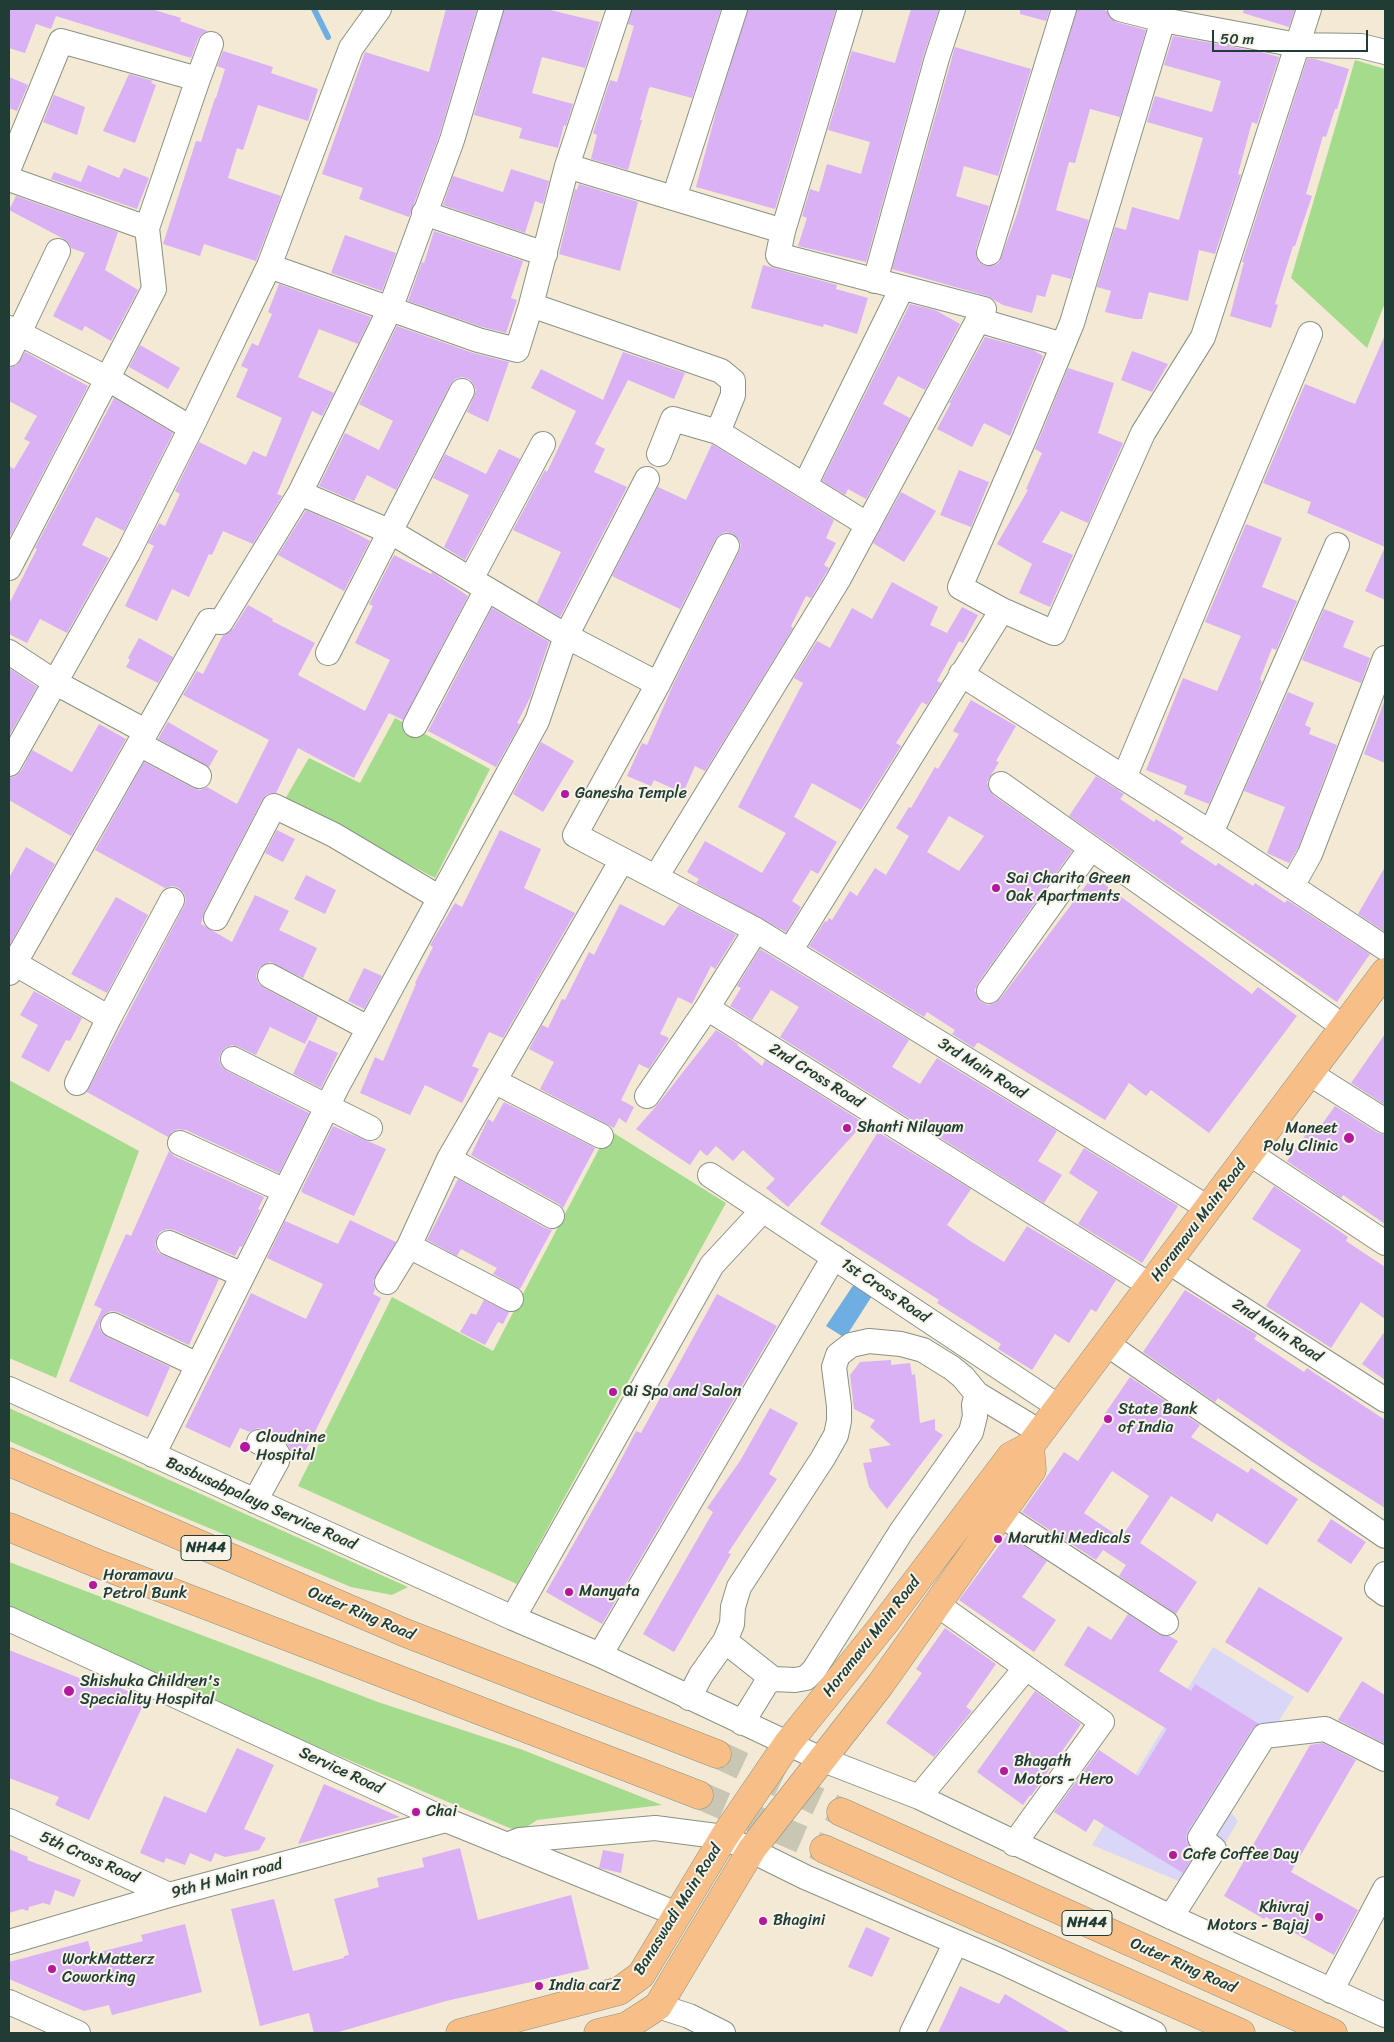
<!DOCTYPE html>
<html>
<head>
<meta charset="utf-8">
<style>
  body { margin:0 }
  #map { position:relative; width:1394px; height:2042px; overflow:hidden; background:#f3e9d4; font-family:Sriracha,sans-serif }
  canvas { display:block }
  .frame { position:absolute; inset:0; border:10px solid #1f3d34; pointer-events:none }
  .scale { position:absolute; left:1212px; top:30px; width:156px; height:22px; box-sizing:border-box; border:2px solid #1f3d34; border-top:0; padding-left:6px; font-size:15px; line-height:18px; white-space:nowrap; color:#1f3d34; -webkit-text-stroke:4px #f7f3e8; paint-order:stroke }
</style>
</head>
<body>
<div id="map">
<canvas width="1394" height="2042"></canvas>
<div class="frame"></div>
<div class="scale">50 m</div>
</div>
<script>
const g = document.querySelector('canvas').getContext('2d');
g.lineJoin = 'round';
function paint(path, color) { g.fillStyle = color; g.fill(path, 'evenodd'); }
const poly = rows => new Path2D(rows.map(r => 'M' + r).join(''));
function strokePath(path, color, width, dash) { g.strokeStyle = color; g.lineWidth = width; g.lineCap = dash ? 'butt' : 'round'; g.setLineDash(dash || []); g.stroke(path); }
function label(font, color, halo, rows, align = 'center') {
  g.font = font + ' Sriracha,sans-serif'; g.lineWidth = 4; g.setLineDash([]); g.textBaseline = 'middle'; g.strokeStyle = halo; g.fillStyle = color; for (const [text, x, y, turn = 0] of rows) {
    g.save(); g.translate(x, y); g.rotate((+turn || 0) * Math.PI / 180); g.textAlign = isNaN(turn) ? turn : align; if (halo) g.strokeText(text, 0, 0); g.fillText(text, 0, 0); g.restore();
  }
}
paint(poly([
  [1213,1647,1294,1697,1225,1806,1238,1821,1198,1889,1092,1845]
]), '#dad6f7');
paint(poly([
  [1355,60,1385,69,1385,303,1367,348,1291,278],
  [395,718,490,769,435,878,285,799,309,758,360,783],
  [9,1080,139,1151,56,1378,9,1358],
  [609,1130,726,1203,517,1584,298,1486,392,1297,493,1351],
  [9,1408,408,1587,392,1595,351,1587,161,1508,9,1441],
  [9,1562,378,1702,523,1750,662,1805,537,1820,519,1832,233,1711,9,1610]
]), '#a5db8c');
paint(poly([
  [854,1284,872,1296,845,1338,826,1326]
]), '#6eaee2');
strokePath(poly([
  [314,9,328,37]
]), '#6eaee2', 6);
paint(poly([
  [9,9,151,9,181,18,180,21,208,31,202,34,198,39,191,58,56,16,51,29,36,24,25,53,9,48],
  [446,9,477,9,439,136,409,217,359,199,363,188,322,174,365,52,429,72],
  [504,9,546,9,600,22,585,68,542,57,532,93,573,104,566,126,564,125,558,148,519,138,522,128,474,115],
  [632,9,721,9,692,98,651,87,649,88,640,120,642,120,628,170,591,159,597,135,593,133,610,80,617,82,634,26,628,24],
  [748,9,836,9,775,209,696,187,718,105],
  [911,9,939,9,924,54,866,262,798,246,807,218,802,216,810,189,819,192,827,164,861,174,870,142,828,130,852,51,895,63],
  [1020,9,1050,9,1046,21,1020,14],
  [1077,9,1098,9,1107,11,1110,18,1116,22,1146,30,1120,117,1090,109,1075,163,1069,162,1056,210,1089,220,1071,279,1052,274,1045,297,1037,295,1032,313,1003,305,987,296,892,269,955,47,1031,69,998,176,964,166,956,196,989,206,976,249,976,256,979,262,985,266,993,266,999,263,1017,214],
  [1244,9,1295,9,1289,27,1243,13],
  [1173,36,1261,52,1279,57,1257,124,1252,122,1238,174,1241,175,1215,254,1199,250,1188,301,1149,292,1142,319,1135,319,1105,312,1111,291,1097,287,1115,227,1126,230,1132,207,1179,220,1203,138,1147,122,1155,96,1212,112,1221,81,1164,65],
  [223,51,273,67,271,73,318,89,308,121,258,105,243,150,237,148,228,178,281,196,256,261,204,244,200,256,163,244,196,141,201,142,215,98,216,98,225,69,217,66],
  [1307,59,1315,59,1349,69,1337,109,1335,109,1326,137,1323,136,1306,194,1312,196,1295,246,1293,246,1275,304,1278,305,1271,328,1230,316,1244,262,1242,262],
  [129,74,153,81,151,83,156,85,135,143,103,131],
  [9,77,28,85,17,111,9,108],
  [54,95,85,107,77,135,43,122],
  [88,165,119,178,124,168,149,178,137,209,51,179,54,172,81,182],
  [511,169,549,181,543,204,535,201,525,233,443,205,453,176,503,192],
  [579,184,638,202,620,271,559,254,575,189,577,190],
  [16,196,118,232,105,270,138,290,111,341,85,326,82,331,53,316,85,253,71,248,69,243,64,239,9,210],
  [434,231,523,261,511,298,517,300,506,333,482,327,408,301,422,262,424,263],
  [345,235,396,253,382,291,331,273],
  [763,265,837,285,836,289,868,298,857,334,824,324,823,327,751,308],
  [279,284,371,317,358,344,319,329,298,377,334,393,322,416,312,411,277,494,282,496,253,544,223,531,212,555,209,554,189,597,172,589,157,621,125,606,154,546,148,543,159,523,165,526,180,494,175,491,199,442,246,465,253,451,266,457,282,418,236,397,248,369,241,366,252,343,258,346,272,314,268,312],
  [910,304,935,310,960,324,925,390,898,376,883,404,910,418,866,499,848,489,845,495,822,481],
  [397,326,473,353,509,362,488,422,467,412,474,397,476,390,473,383,469,379,462,377,455,379,450,385,396,490,367,475,354,501,319,486,345,433,379,450,393,421,359,404],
  [1385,335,1385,600,1365,591,1385,547,1307,513,1311,502,1263,483,1305,384,1355,404],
  [985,337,1033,350,1043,356,1010,436,984,423,972,447,937,429,951,403,949,403],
  [140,345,180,368,168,389,129,367],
  [1132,351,1168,364,1152,392,1121,380],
  [25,352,88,386,11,535,9,534,9,466,14,469,30,442,24,439,37,416,9,401,9,368,17,365],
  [623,352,685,373,674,399,628,380,595,444,605,449,594,472,627,487,560,617,537,603,561,552,513,530,545,470,547,472,576,411,531,388,541,369,603,400],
  [1068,368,1114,383,1098,433,1123,443,1088,523,1061,511,1042,542,1073,555,1050,607,1019,593,1032,564,997,544,1028,490,1026,489,1042,453,1035,449],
  [114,398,173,433,124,531,96,517,82,545,109,558,67,633,40,619,27,643,9,634,9,604,37,549,35,548],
  [712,444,834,520,826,538,836,543,824,565,829,568,811,598,806,596,791,626,793,628,705,771,695,766,683,793,654,780,651,786,627,776,642,743,647,745,673,685,739,552,741,545,738,538,733,534,726,532,719,535,715,540,680,609,612,576,658,487,686,500],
  [499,449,520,459,465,560,444,547,469,495,433,478,445,454,486,474],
  [959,470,989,482,971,527,940,515],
  [901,492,936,511,904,562,873,543],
  [306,510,342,526,370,541,344,591,278,555],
  [1246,524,1282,538,1262,587,1297,601,1276,650,1272,648,1260,679,1262,682,1209,804,1184,794,1187,786,1146,770,1183,678,1217,691,1241,636,1205,622],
  [394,555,431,574,432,572,468,596,403,720,389,713,354,778,298,748,276,793,267,794,262,800,204,912,201,924,232,942,255,895,289,911,279,930,317,948,303,978,270,962,262,965,258,969,256,976,258,983,264,988,318,1017,305,1044,270,1027,256,1055,239,1047,232,1045,225,1048,221,1053,219,1059,221,1066,227,1071,309,1113,279,1173,186,1130,178,1129,172,1132,168,1137,87,1092,184,906,186,900,184,893,179,888,172,886,165,888,95,850,144,762,193,788,200,790,207,787,237,804,269,740,183,695,197,671,203,674,223,635,233,629,248,605,273,619,272,621,315,643,298,675,365,711,390,660,355,643,373,606,369,604],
  [892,582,938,607,930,625,947,633,962,607,978,615,963,643,959,641,937,681,941,683,927,705,922,702,896,743,901,746,861,810,812,783,794,817,837,842,818,874,811,870,792,901,801,907,786,932,696,883,699,879,687,872,705,841,762,873,786,833,738,807,803,683,794,678,817,641,830,648,852,608,872,619],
  [492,608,549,642,530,698,517,723,520,724,496,767,428,731],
  [1324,609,1354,621,1343,647,1370,658,1361,683,1302,660],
  [139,638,173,657,158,683,126,667,130,660,128,658],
  [9,668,37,687,9,736],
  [1288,692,1314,703,1305,725,1311,728,1309,734,1337,745,1298,848,1289,863,1267,853,1285,807,1244,791],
  [971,700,1016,726,996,761,999,762,987,782,989,790,993,795,1072,851,978,983,975,990,977,997,981,1002,988,1005,995,1003,1000,999,1093,876,1252,994,1258,987,1297,1016,1209,1133,1151,1090,1146,1096,1129,1083,1105,1120,979,1043,977,1043,974,1048,952,1034,955,1030,927,1012,924,1017,809,946,825,921,827,922,829,918,832,920,850,891,857,896,875,868,886,875,909,836,896,828,909,807,911,808,935,767,938,769,959,734,953,731],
  [949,816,984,836,959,871,927,852],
  [1384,702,1385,702,1385,763,1364,754],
  [168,722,218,751,209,767,158,739],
  [99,724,126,739,71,836,9,800,9,778,16,776,21,771,32,750,72,772],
  [541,742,574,761,543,812,513,794],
  [1096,776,1124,794,1120,799,1154,822,1156,819,1184,838,1180,842,1216,866,1218,863,1253,886,1255,883,1285,903,1287,900,1370,954,1337,1002,1069,816],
  [277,830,295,839,283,862,265,853],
  [500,830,541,849,524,888,575,913,503,1038,489,1032,472,1066,479,1069,462,1103,425,1085,410,1115,360,1093,375,1057,383,1061,416,984,415,983,433,947,430,945,455,903,462,907],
  [26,847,55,864,9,946,9,878],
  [1385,867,1385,932,1358,914],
  [306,875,336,890,325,914,294,899],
  [116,897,148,915,107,993,71,974],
  [620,904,664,926,679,905,736,935,715,969,711,966,692,1004,678,997,660,1034,669,1038,649,1069,639,1064,621,1100,634,1107,626,1123,619,1118,614,1128,540,1089,554,1062,529,1049,542,1025,548,1028,562,999,565,1000,589,952,594,955],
  [760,949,909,1040,892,1067,920,1084,937,1058,1057,1131,1038,1161,1062,1175,1044,1203,780,1037,799,1007,771,990,752,1020,730,1006,741,988,737,986],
  [364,968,382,976,364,1009,348,1001],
  [34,991,82,1018,70,1041,66,1040,49,1072,21,1057,38,1025,20,1015],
  [716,1030,738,1044,737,1045,762,1066,765,1060,864,1123,788,1207,766,1188,775,1179,743,1150,733,1161,716,1146,707,1156,700,1150,690,1165,636,1129,658,1104],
  [1385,1034,1385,1105,1351,1083],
  [309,1040,338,1053,321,1088,293,1074],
  [504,1102,595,1148,563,1208,559,1204,471,1155,488,1119,493,1122],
  [1335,1106,1378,1133,1385,1135,1385,1224,1343,1195,1341,1198,1287,1161,1309,1130,1315,1134],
  [333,1126,386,1149,354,1216,303,1193,301,1191],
  [878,1132,971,1189,947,1225,970,1241,1004,1262,1027,1226,1116,1280,1096,1312,1091,1309,1069,1343,1055,1334,1032,1370,998,1349,1001,1344,937,1303,939,1300,820,1224],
  [1084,1148,1178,1206,1142,1263,1078,1224,1098,1192,1069,1173],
  [169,1151,174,1156,264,1197,258,1209,260,1210,242,1247,240,1246,235,1256,174,1230,167,1229,160,1232,157,1237,155,1245,158,1252,163,1255,219,1279,189,1345,118,1312,111,1311,105,1314,101,1319,99,1327,102,1333,107,1337,170,1367,148,1417,69,1381,102,1309,94,1305,126,1234,131,1236],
  [458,1179,545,1228,552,1230,520,1289,493,1274,497,1268,461,1249,457,1256,427,1240],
  [1274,1186,1348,1237,1346,1241,1385,1267,1385,1319,1361,1302,1331,1348,1266,1306,1301,1250,1252,1219],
  [350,1220,396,1242,373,1281,375,1289,373,1294,381,1298,302,1458,291,1452,287,1443,282,1438,265,1430,258,1428,250,1432,240,1428,230,1448,185,1427,251,1293,306,1319,323,1284,267,1258,285,1221,338,1244],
  [1185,1290,1257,1335,1254,1339,1304,1372,1307,1368,1385,1420,1385,1508,1312,1462,1218,1398,1215,1402,1143,1352],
  [717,1294,777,1326,602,1624,546,1592,614,1473,636,1431,641,1433],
  [484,1300,509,1312,503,1324,498,1322,485,1345,460,1332,471,1313,476,1315],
  [1385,1331,1385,1380,1362,1364],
  [891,1360,891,1365,910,1363,912,1375,915,1374,920,1423,935,1419,935,1430,943,1435,887,1509,869,1487,863,1463,872,1462,869,1449,891,1445,870,1427,875,1420,854,1409,850,1375,860,1362],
  [1130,1377,1200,1425,1191,1437,1248,1473,1251,1468,1298,1499,1267,1545,1217,1513,1212,1522,1171,1496,1140,1543,1197,1582,1176,1614,1119,1576,1126,1565,1103,1550,1096,1560,1022,1512,1064,1452,1078,1461,1107,1418,1104,1415],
  [1112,1471,1149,1496,1121,1538,1084,1513],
  [770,1408,798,1423,769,1474,777,1479,728,1553,731,1554,674,1652,643,1634,713,1512,707,1508,740,1461],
  [1331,1519,1366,1542,1351,1564,1317,1541],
  [1007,1535,1047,1561,1022,1597,1056,1620,1034,1652,959,1600],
  [1259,1587,1343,1638,1308,1693,1225,1642],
  [1128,1614,1158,1634,1169,1636,1178,1641,1159,1671,1191,1691,1195,1684,1259,1724,1252,1729,1188,1831,1186,1837,1187,1843,1196,1852,1183,1873,1094,1819,1086,1832,1054,1812,1099,1750,1138,1776,1167,1729,1064,1665,1088,1626,1111,1640],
  [945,1628,996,1664,966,1707,972,1711,934,1757,886,1723,922,1673,916,1669],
  [9,1650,102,1687,104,1681,146,1699,89,1820,55,1805,59,1797,9,1778],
  [1362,1681,1385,1695,1385,1744,1338,1720],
  [1035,1691,1081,1724,1031,1796,1030,1795,1023,1805,977,1772],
  [1323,1743,1356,1760,1291,1872,1358,1910,1334,1955,1266,1917,1264,1919,1224,1896,1310,1745],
  [237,1748,274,1765,244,1829,266,1838,259,1850,225,1857,215,1853,211,1862,190,1853,185,1865,166,1858,164,1863,140,1853,164,1796,206,1813],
  [324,1784,400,1817,298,1844],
  [460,1848,478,1920,571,1895,589,1969,446,2001,335,2033,314,2033,309,2013,260,2026,231,1909,274,1899,293,1971,344,1958,344,1956,349,1955,334,1899,379,1887,377,1878,424,1867,422,1858],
  [9,1849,28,1857,27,1860,81,1880,74,1897,55,1890,50,1905,43,1903,29,1907,28,1911,22,1909,9,1913],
  [603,1850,624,1854,621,1873,599,1868],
  [185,1924,202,1992,112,2015,109,2005,84,2011,9,1979,9,1962,88,1941,92,1954,143,1941,141,1935],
  [866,1927,890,1938,872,1977,848,1967],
  [960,1986,999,2004,1005,1994,1071,2033,938,2033]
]), '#d9b1f4');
strokePath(poly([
  [717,1754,841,1812],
  [699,1795,824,1849]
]), '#c9c7b4', 28, [28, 14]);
const minor = poly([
  [491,9,452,140,390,309,300,493,391,532,566,636,658,684,575,835,756,930,707,1008,1151,1286],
  [1120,9,1163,20,1297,45,1361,46,1385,52],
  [198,79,211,44],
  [567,166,783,231,778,255,984,309,838,580,656,877],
  [9,168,61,41,198,79,147,228,154,289,9,568],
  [9,179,147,228],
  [674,198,735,9],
  [424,213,545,254],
  [783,231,850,9],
  [989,253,1064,9],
  [269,266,478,340,517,350,531,305,567,166,619,9],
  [875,281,937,58,953,9],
  [531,305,721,371,733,381,733,395,718,432],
  [978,320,1063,345],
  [9,328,108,379,191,428],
  [9,354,58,251],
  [659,454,673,419,718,432,868,525],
  [805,485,902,288],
  [471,579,543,444],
  [1002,610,960,587,1025,437,1072,323,1163,20],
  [9,652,56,683,145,731],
  [328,653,462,391],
  [961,674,1211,833,1385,948],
  [658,684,727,546],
  [415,725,487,589],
  [139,744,199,776],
  [9,764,128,553,191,428,269,266,351,48,379,9],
  [1124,778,1310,334],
  [1001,784,1091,848],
  [1211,833,1337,545],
  [1292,886,1310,854,1385,658],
  [440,898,537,721,566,636,647,479],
  [756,930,1208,1208],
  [790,951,1002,610,1054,633,1143,433,1203,337,1309,9],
  [9,960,109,1018,77,1083],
  [9,973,209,621,221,622,300,493],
  [270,976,368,1028],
  [989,991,1091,848,1344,1027],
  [109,1018,172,900],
  [233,1059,370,1128],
  [1309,1073,1385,1121],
  [494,1081,601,1136],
  [647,1096,707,1008],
  [180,1143,285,1191],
  [1249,1153,1385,1243],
  [449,1159,552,1216],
  [710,1175,1059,1407],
  [169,1243,243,1275],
  [1169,1262,1385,1400],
  [387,1282,409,1246],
  [511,1299,409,1246,449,1159,622,860],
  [113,1325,198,1365],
  [1107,1344,1385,1536],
  [9,1389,513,1618,600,1655,821,1759,919,1797,1171,1917,1385,2015],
  [153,1455,338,1085,440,898,334,835,274,806,216,918],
  [255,1501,277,1461,278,1455,275,1450,259,1442],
  [1001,1515,1166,1623],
  [1385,1574,1377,1588,1385,1594],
  [938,1605,1102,1722,1014,1844],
  [513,1618,712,1265,763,1210],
  [9,1619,446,1820,677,1914],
  [725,1641,773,1679,795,1680,806,1678,814,1670,901,1532,971,1432,975,1416,974,1405,977,1394],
  [600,1655,834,1257],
  [689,1698,701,1675,725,1641,732,1624,733,1607,739,1587,823,1458,836,1435,839,1421,839,1406,834,1367,838,1355,851,1345,869,1341,901,1344,923,1350,952,1368,963,1377,977,1394,1040,1432],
  [742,1723,766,1684,773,1679],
  [919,1797,1025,1669],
  [9,1821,169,1895],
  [507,1845,520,1840,655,1828,724,1837,805,1877,1002,1962,1154,2033],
  [1171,1917,1214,1849,1200,1838,1264,1736,1325,1729,1385,1759],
  [9,1942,169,1895,446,1820],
  [1331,1991,1385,1889],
  [9,2002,78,2033],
  [658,2006,689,2016,723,2033],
  [912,2033,956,1942]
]);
const major = poly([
  [460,2033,619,1991,641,1975,724,1837,788,1743,884,1624,1011,1456,1030,1446,1385,972],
  [598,2033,627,2026,658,2006,752,1849,880,1685,1032,1470,1030,1446]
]);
const highway = poly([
  [9,1462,403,1632,717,1754],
  [9,1527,96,1563,699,1795],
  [841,1812,1333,2033],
  [824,1849,1241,2033]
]);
strokePath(minor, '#899384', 26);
strokePath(major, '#899384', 29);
strokePath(highway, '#899384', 29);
strokePath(minor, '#fff', 24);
strokePath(major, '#f7be88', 28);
strokePath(highway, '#f7be88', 28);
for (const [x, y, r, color] of [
  [565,794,5,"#b5179e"],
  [996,888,5,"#b5179e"],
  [847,1128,5,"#b5179e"],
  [1349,1138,6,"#b5179e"],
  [613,1392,5,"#b5179e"],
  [1108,1419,5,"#b5179e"],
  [245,1447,6,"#b5179e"],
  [998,1539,5,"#b5179e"],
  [93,1585,5,"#b5179e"],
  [569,1592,5,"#b5179e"],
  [69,1691,6,"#b5179e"],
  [1004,1771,5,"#b5179e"],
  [416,1812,5,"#b5179e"],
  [1173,1855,5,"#b5179e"],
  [1319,1917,5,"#b5179e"],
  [763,1921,5,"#b5179e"],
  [52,1969,5,"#b5179e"],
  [539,1986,5,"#b5179e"]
]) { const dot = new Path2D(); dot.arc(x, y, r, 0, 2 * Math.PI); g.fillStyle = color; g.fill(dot); strokePath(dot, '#f7f3e8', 2); }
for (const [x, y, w] of [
  [206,1548,50],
  [1087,1923,50]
]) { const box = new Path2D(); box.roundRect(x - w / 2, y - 12.5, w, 25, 4); g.fillStyle = '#f7f3e8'; g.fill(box); strokePath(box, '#1f3d34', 1); }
label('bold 15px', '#1f3d34', null, [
  ["NH44",206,1548],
  ["NH44",1087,1923]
]);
label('16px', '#1f3d34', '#f7f3e8', [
  ["Ganesha Temple",575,794],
  ["Sai Charita Green",1006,879],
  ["Oak Apartments",1006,897],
  ["Shanti Nilayam",857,1128],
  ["Maneet",1338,1129,"right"],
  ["Poly Clinic",1338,1147,"right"],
  ["Qi Spa and Salon",623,1392],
  ["State Bank",1118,1410],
  ["of India",1118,1428],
  ["Cloudnine",256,1438],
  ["Hospital",256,1456],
  ["Maruthi Medicals",1008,1539],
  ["Horamavu",103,1576],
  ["Petrol Bunk",103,1594],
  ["Manyata",579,1592],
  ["Shishuka Children's",80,1682],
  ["Speciality Hospital",80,1700],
  ["Bhagath",1014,1762],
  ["Motors - Hero",1014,1780],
  ["Chai",426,1812],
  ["Cafe Coffee Day",1183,1855],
  ["Khivraj",1309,1908,"right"],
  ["Motors - Bajaj",1309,1926,"right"],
  ["Bhagini",773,1921],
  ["WorkMatterz",62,1960],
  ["Coworking",62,1978],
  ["India carZ",549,1986]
], 'left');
label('16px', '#1f3d34', '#f7f3e8', [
  ["3rd Main Road",982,1069,32],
  ["2nd Cross Road",816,1076,32],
  ["Horamavu Main Road",1199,1221,-53],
  ["1st Cross Road",885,1291,34],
  ["2nd Main Road",1277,1331,33],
  ["Basbusabpalaya Service Road",261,1504,24],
  ["Outer Ring Road",361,1614,23],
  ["Horamavu Main Road",872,1637,-52],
  ["Service Road",341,1771,25],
  ["5th Cross Road",89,1858,24],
  ["9th H Main road",227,1879,-15],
  ["Banaswadi Main Road",678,1910,-58],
  ["Outer Ring Road",1183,1966,24]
]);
</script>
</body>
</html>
